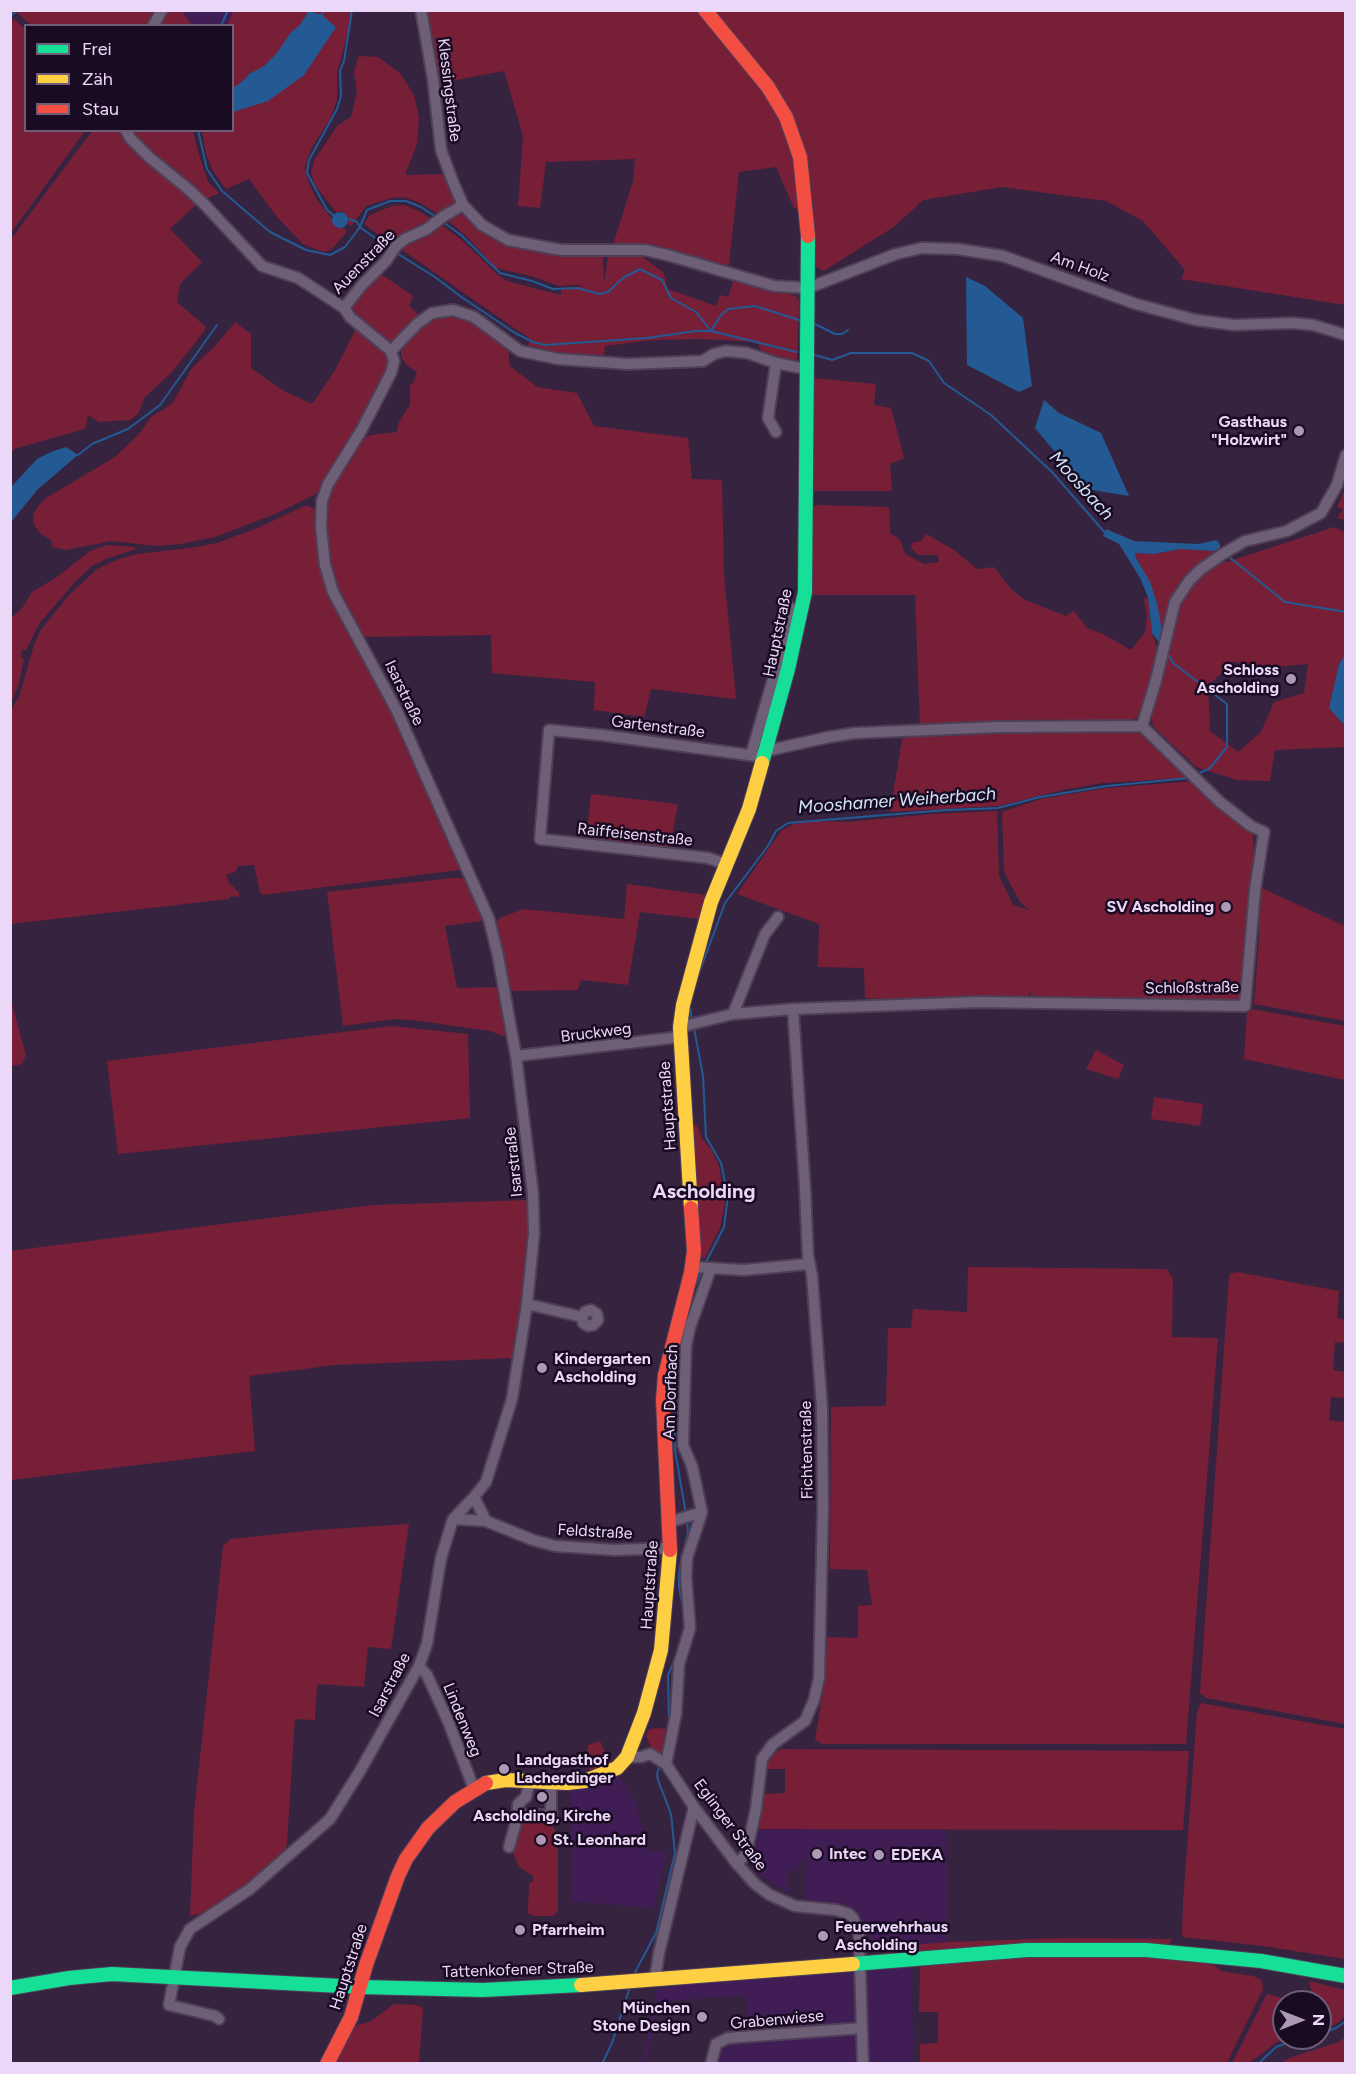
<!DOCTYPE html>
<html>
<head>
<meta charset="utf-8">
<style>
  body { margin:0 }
  #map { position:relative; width:1356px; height:2074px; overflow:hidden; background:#362340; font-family:Figtree,sans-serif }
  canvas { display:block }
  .frame { position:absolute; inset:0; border:12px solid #ebd8f9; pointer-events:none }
  .legend { position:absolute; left:24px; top:24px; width:210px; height:108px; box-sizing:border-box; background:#190b22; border:2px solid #6d5d78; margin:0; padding:8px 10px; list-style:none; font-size:18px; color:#ebd8f9 }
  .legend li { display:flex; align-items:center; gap:12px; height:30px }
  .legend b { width:30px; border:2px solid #6d5d78 }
  .north { position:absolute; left:1272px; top:1990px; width:60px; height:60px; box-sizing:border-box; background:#190b22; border:2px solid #6d5d78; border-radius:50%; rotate:90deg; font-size:16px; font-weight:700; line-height:24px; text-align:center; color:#ebd8f9 }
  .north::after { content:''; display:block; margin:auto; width:21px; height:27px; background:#ac99b8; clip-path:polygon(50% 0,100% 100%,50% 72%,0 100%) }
</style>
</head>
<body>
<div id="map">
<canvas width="1356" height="2074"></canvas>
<div class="frame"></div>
<ul class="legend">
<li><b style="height:8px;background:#16e098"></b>Frei</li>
<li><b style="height:8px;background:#ffcf43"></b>Zäh</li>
<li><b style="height:8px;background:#f24e42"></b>Stau</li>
</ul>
<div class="north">N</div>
</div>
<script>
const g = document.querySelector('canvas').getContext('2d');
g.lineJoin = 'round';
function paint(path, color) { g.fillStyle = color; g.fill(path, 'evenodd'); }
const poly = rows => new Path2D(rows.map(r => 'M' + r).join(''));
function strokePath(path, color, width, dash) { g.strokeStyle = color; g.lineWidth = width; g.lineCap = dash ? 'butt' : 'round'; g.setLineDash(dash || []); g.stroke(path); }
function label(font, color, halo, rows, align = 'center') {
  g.font = font + ' Figtree,sans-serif'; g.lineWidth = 5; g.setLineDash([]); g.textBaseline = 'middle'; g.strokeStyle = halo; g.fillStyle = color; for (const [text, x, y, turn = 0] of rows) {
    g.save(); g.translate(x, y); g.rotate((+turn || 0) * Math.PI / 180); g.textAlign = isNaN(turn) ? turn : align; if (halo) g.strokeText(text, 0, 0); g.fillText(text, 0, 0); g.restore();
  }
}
paint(poly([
  [182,11,233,11,228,26,192,25],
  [618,1775,635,1801,649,1850,667,1853,653,1908,572,1901,570,1789],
  [759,1829,946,1830,948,1942,886,1947,872,1942,864,1922,853,1909,836,1904,806,1902,806,1870,808,1870,808,1862,798,1862,798,1871,788,1871,788,1894,757,1872,754,1859],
  [911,1966,914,2063,706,2063,712,2035,748,2031,746,1995,660,2002,646,2063,642,2064,658,1984]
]), '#401d55');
paint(poly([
  [167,10,182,11,192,25,158,26],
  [15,11,160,11,152,26,31,25],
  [233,11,351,11,347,36,337,72,337,101,330,119,311,149,305,167,307,179,317,200,332,219,336,227,344,228,347,232,331,250,323,252,303,244,277,217,249,179,226,189,213,171,206,154,202,131,232,130,232,26,228,25],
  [423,11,1345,11,1345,305,1181,279,1185,270,1143,221,1106,201,1002,187,923,200,895,226,824,271,813,265,812,207,794,208,776,167,739,172,729,264,723,267,612,248,633,181,635,159,546,162,540,208,518,206,523,136,504,71,435,84],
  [14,19,25,29,26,130,85,131,11,233,10,21],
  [359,56,378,57,400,73,414,95,419,118,417,144,405,175,447,174,456,203,438,214,420,203,404,197,391,198,366,206,351,226,347,223,349,219,342,211,336,212,314,184,311,171,315,159,338,125,351,117,357,92,354,72],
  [92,131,124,131,198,203,170,229,202,262,180,284,177,302,205,326,205,330,172,372,145,397,138,414,130,420,99,422,88,415,86,428,81,430,14,449,11,454,11,239],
  [129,131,193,131,199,155,208,182,219,193,204,200,163,165],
  [404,205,419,211,434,221,392,245,364,224,370,215,392,206],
  [459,214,467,215,503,242,531,251,563,256,603,255,604,283,608,256,641,256,663,272,668,289,716,306,720,295,728,297,734,279,796,296,799,301,797,361,761,352,758,342,702,339,653,340,605,346,604,355,540,352,527,349,530,339,398,247,431,232,442,225,464,242,498,275,507,281,561,295,561,288,586,286,576,285,559,286,531,276,496,268,466,236,447,220,452,215],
  [378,272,413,296,409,306,420,316,392,343,387,342,357,317,353,309,354,303],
  [437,314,468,320,508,349,510,366,537,387,577,393,594,426,688,438,692,479,722,480,724,574,736,699,651,689,644,717,594,710,595,682,492,673,491,635,363,637,337,590,327,564,325,510,331,488,361,439,371,435,397,432,399,422,410,405,410,386,414,381,417,372,408,366,401,357,401,350,426,321],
  [235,322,251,334,251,368,284,391,310,403,313,403,335,370,357,327,386,352,388,358,387,370,371,406,323,486,316,494,275,514,215,537,181,544,155,546,112,541,65,550,52,547,51,540,41,534,34,525,33,515,38,506,46,498,115,457,139,434,151,417,172,404,192,368,216,345],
  [811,378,876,384,874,405,891,408,904,458,890,464,892,491,814,491],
  [1345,489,1345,520,1337,518,1343,510,1337,507],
  [816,505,889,507,890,533,900,540,905,554,924,564,939,562,938,555,918,555,911,548,912,543,921,541,926,534,954,550,977,569,994,567,1012,590,1025,600,1066,616,1074,611,1087,628,1103,634,1131,650,1145,632,1147,617,1144,599,1148,597,1152,633,1159,654,1143,713,1131,721,920,727,915,595,808,595,810,508],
  [304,506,309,506,317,511,318,543,357,641,432,799,461,868,459,870,263,895,260,892,254,865,238,866,235,872,226,875,230,884,239,892,239,897,232,896,228,899,11,924,10,711,19,697,34,645,40,631,69,595,97,569,119,559,137,554,190,548,217,543,260,527],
  [1334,527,1345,532,1345,655,1339,664,1329,708,1345,726,1345,747,1275,750,1270,781,1237,780,1196,767,1153,726,1151,710,1183,595,1216,562,1227,562],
  [1233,662,1274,667,1308,664,1304,693,1274,702,1261,732,1238,752,1210,731,1208,686],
  [107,545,134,547,136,549,106,559,92,566,74,583,39,624,26,650,22,650,21,658,24,659,18,687,11,702,11,618,23,607,32,592,57,577,90,551],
  [1180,549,1214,551,1217,554,1183,584,1164,638,1161,633,1157,603,1135,555,1136,553,1154,554],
  [1003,731,1140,731,1186,772,1186,778,1103,783,1067,789,999,806,890,812,903,734],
  [1194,781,1253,832,1254,860,1251,918,1242,1001,1031,1001,1031,992,1025,999,887,1004,886,999,865,998,864,968,818,967,819,924,737,894,781,831,794,824,816,821,847,822,933,814,997,811,999,876,1013,905,1030,910,1020,902,1004,872,1002,812,1041,799,1107,788],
  [591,794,678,804,670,848,586,840],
  [452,878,467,878,488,920,445,926,457,988,500,987,506,1034,503,1036,490,1031,412,1020,394,1019,343,1026,327,892],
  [627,884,705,895,699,919,640,912,628,985,581,980,578,990,511,991,494,925,500,918,523,909,624,919],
  [1259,887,1345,926,1345,1021,1254,1004,1259,939],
  [10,997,26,1055,22,1064,11,1066],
  [1252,1009,1345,1026,1345,1080,1244,1059,1247,1013],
  [392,1026,468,1034,470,1118,118,1154,107,1061],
  [1096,1050,1124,1065,1118,1079,1086,1069],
  [1154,1097,1203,1104,1200,1126,1151,1119],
  [691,1125,697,1125,701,1137,711,1149,719,1166,725,1203,720,1228,705,1258,701,1259,686,1127],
  [529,1200,529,1245,515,1358,335,1365,249,1376,255,1451,11,1480,10,1251,372,1205],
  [968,1267,1167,1269,1173,1279,1172,1337,1218,1338,1186,1744,823,1744,815,1740,825,1678,827,1637,858,1638,858,1606,872,1605,867,1570,830,1569,831,1407,886,1406,888,1328,911,1328,913,1309,967,1312],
  [1237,1272,1339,1291,1337,1318,1345,1320,1345,1343,1335,1342,1333,1370,1345,1372,1345,1398,1331,1397,1329,1420,1345,1422,1345,1724,1206,1698,1200,1693,1229,1277,1230,1274],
  [409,1524,391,1649,368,1647,364,1687,317,1684,315,1720,295,1719,287,1842,285,1855,249,1885,208,1912,190,1916,194,1812,223,1546,231,1539,315,1530],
  [1201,1703,1345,1729,1345,1959,1263,1946,1183,1937,1182,1935,1183,1902,1197,1712],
  [657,1728,666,1729,661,1755,651,1748,646,1735,648,1730],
  [600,1741,611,1766,595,1774,590,1771,586,1761,588,1745],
  [781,1749,1189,1751,1183,1830,759,1829,764,1794,785,1793,785,1769,765,1769,769,1757],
  [519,1818,549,1818,558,1836,558,1911,553,1916,533,1916,528,1913,529,1883,533,1881,533,1876,519,1867,512,1851],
  [1066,1938,1173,1939,1168,1945,886,1956,886,1947,948,1942],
  [1088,1955,1204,1959,1222,1971,1257,1977,1262,1981,1263,1989,1227,2063,920,2063,920,2044,938,2043,938,2012,919,2012,920,1967,987,1959],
  [1309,1981,1345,1990,1345,2016,1338,2023,1320,2029,1320,2002,1284,2002,1284,2038,1288,2038,1277,2042,1249,2063,1232,2063,1267,1994,1298,2002,1307,1997,1311,1990],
  [394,2004,416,2005,422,2007,423,2010,419,2062,422,2063,334,2064,353,2029,357,2025,370,2022],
  [1345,2037,1345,2063,1280,2063,1292,2057,1339,2042]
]), '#781f38');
paint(poly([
  [309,11,322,15,336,27,304,75,268,101,233,112,233,88,244,80,249,74,264,66,277,53,291,32,299,26],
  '332 220a8 8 0 1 1 16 0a8 8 0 1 1-16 0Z',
  [966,277,985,286,1023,318,1032,386,1019,392,967,365],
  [1044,400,1059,413,1101,433,1129,496,1086,489,1035,428],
  [66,447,78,455,38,489,11,522,11,487,37,459,51,452],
  [1106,529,1134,541,1198,544,1216,540,1220,544,1220,549,1214,551,1180,549,1154,554,1135,553,1136,558,1150,582,1157,603,1163,636,1160,644,1152,633,1148,597,1140,578,1119,544,1103,536],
  [1345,655,1345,726,1329,708,1339,664]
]), '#235a93');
strokePath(poly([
  [322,15,324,10],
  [10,16,18,10],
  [221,26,228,10],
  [198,130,207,169,222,191,270,232,306,250,330,255,345,247,360,227,367,210,390,201,406,201,421,207,436,217],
  [333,215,327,210,307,173,309,160,337,109,341,96,340,71,344,61,352,10],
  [349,219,357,222,360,227,390,249],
  [443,222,461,235,500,273,532,281,553,289,577,288,600,294,608,292,623,278,640,269,662,280,671,298,696,312,711,331,797,352],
  [395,252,435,277,460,296,515,333,533,342,545,345,647,338,696,331,711,331,721,315,728,309,755,306,799,320],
  [815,324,835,334,842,334,848,330],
  [815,355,832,360,851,353,912,353,929,361,944,383,991,415,1052,472,1107,535],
  [78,455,92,444,128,429,160,405,217,325],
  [1228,556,1285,602,1346,612],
  [1167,652,1173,663,1227,704,1227,747,1209,769,1197,774],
  [698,976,725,903,768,846,776,831,788,823,946,810,998,808,1040,797,1107,786,1189,778],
  [690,1007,692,1020],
  [694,1028,703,1076,706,1137,721,1163,728,1196,724,1227,705,1264],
  [695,1286,701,1272],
  [680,1347,674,1377,673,1399,675,1450,686,1514],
  [683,1608,679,1587,679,1572,688,1532,687,1519],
  [669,1725,668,1675,676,1657],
  [633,1976,656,1933,675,1853,671,1814,658,1780,657,1774,660,1765],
  [1320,2034,1336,2028,1346,2021],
  [602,2064,612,2043,630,1987],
  [1258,2064,1276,2047,1301,2038]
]), '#235a93', 2);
const street = poly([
  [421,10,433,79,441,150,453,182,463,205,482,225,508,240,561,250,645,250,667,255,774,286,808,288,896,254,922,248,958,249,1003,256,1136,304,1196,320,1234,325,1293,323,1313,325,1346,335],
  [153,26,162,10],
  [126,130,130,138,149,157,187,188,205,205,262,266,298,278,344,308,350,317,391,351,394,361,391,373,361,431,328,484,322,501,321,527,325,565,333,592,397,711,489,919,498,956,516,1056,533,1194,534,1234,527,1304,512,1399,486,1482,474,1497,453,1519,441,1558,427,1644,419,1666,360,1771,330,1819,250,1889,190,1929,180,1947,169,2005,215,2016,219,2019],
  [344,308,362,285,386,261,396,246,405,239,427,229,444,216,463,205],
  [391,351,417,324,432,313,453,310,474,317,520,351,558,359,628,364,703,361,714,354,726,351,747,353,776,363,806,369],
  [776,363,768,418,776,432],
  [1142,726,1155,684,1175,602,1189,581,1200,570,1221,555,1245,541,1287,531,1321,513,1337,485,1346,455],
  [751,755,789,624,790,607],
  [726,864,708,858,540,839,549,730,601,735,764,757],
  [733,1014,765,934,778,917],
  [680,1027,733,1014,793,1009,978,1002,1245,1006,1255,890,1264,832,1251,826,1220,802,1142,726,999,727,855,733,829,737,766,751],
  [516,1056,680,1037],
  [692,1267,744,1270,809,1264],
  [527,1304,582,1317,583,1323,588,1326,593,1325,598,1320,597,1314,591,1310,585,1312,582,1317],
  [474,1497,486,1521],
  [453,1519,486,1521,533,1540,555,1546,615,1550,670,1548],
  [670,1522,702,1512],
  [419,1666,427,1675,448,1721,474,1789],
  [627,1757,641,1757,650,1754,666,1764,694,1807,737,1864,755,1884,770,1895,795,1906,836,1910,849,1914,853,1918,859,1933,863,2064],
  [666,1764,676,1714,679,1664,690,1628,686,1577,687,1558,702,1512,692,1466,683,1445,686,1345,690,1327,711,1268],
  [518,1815,551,1815,551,1782],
  [509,1847,518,1815,518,1804,526,1797,530,1780],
  [737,1864,746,1854,756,1809,762,1759,773,1744,805,1721,814,1700,819,1678,823,1507,822,1408,812,1275,808,1256,805,1188,793,1009],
  [655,1979,659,1953,694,1807],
  [711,2064,716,2044,728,2038,862,2028]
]);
const fast = poly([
  [762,763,788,669,805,592,808,236],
  [853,1964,1027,1950,1146,1950,1261,1961,1346,1976],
  [10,1988,69,1978,112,1974,360,1987,483,1990,581,1985]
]);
const slow = poly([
  [691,1208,680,1027,683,1005,711,902,749,809,762,763],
  [486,1783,506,1780,567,1783,585,1781,617,1768,627,1757,644,1713,661,1650,670,1550],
  [581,1985,853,1964]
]);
const jam = poly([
  [705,10,768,87,786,117,800,157,808,236],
  [670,1550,663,1400,665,1375,691,1273,694,1251,691,1208],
  [327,2064,351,2017,366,1965,398,1876,406,1859,428,1828,455,1802,486,1783]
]);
strokePath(street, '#4e3f57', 14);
strokePath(fast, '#4e3f57', 16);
strokePath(slow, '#4e3f57', 16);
strokePath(jam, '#4e3f57', 16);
strokePath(street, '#6d6076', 10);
strokePath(fast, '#16e098', 14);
strokePath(slow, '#ffcf43', 14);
strokePath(jam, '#f24e42', 14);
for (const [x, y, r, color] of [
  [1299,431,6,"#ac99b8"],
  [1291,679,6,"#ac99b8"],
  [1226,907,6,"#ac99b8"],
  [542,1368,6,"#ac99b8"],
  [504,1769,6,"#ac99b8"],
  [542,1797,6,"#ac99b8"],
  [541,1840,6,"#ac99b8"],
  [817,1854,6,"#ac99b8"],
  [879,1855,6,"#ac99b8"],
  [520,1930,6,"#ac99b8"],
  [823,1936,6,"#ac99b8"],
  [702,2017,6,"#ac99b8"]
]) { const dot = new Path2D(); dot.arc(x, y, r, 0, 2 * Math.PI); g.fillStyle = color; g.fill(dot); strokePath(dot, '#190b22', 2); }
label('16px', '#ebd8f9', '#190b22', [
  ["Klessingstraße",449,90,83],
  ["Auenstraße",364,262,-46],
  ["Am Holz",1080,267,20],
  ["Hauptstraße",778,633,-78],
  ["Isarstraße",404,693,64],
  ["Gartenstraße",658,727,7],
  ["Raiffeisenstraße",635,835,6],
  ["Schloßstraße",1192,988,-1],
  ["Bruckweg",596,1033,-7],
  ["Hauptstraße",668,1106,-94],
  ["Isarstraße",514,1162,-96],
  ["Am Dorfbach",671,1392,-88],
  ["Fichtenstraße",807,1450,-91],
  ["Feldstraße",595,1532,3],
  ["Hauptstraße",650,1585,-86],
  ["Isarstraße",390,1685,-62],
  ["Lindenweg",462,1720,68],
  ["Eglinger Straße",730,1825,53],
  ["Hauptstraße",349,1967,-72],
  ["Tattenkofener Straße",518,1970,-2],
  ["Grabenwiese",777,2020,-5]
]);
label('bold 16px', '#ebd8f9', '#190b22', [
  ["Gasthaus",1287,422,"right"],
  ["\"Holzwirt\"",1287,440,"right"],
  ["Schloss",1279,670,"right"],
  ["Ascholding",1279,688,"right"],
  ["SV Ascholding",1214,907,"right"],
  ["Kindergarten",554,1359],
  ["Ascholding",554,1377],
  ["Landgasthof",516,1760],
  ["Lacherdinger",516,1778],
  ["Ascholding, Kirche",542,1816,"center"],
  ["St. Leonhard",553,1840],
  ["Intec",829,1854],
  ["EDEKA",891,1855],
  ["Feuerwehrhaus",835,1927],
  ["Ascholding",835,1945],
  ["Pfarrheim",532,1930],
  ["München",690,2008,"right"],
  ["Stone Design",690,2026,"right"]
], 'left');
label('italic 18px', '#d1e4f9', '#190b22', [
  ["Moosbach",1081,486,48],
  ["Mooshamer Weiherbach",897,801,-4]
]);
label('bold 20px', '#ebd8f9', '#190b22', [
  ["Ascholding",704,1192]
]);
</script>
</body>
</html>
